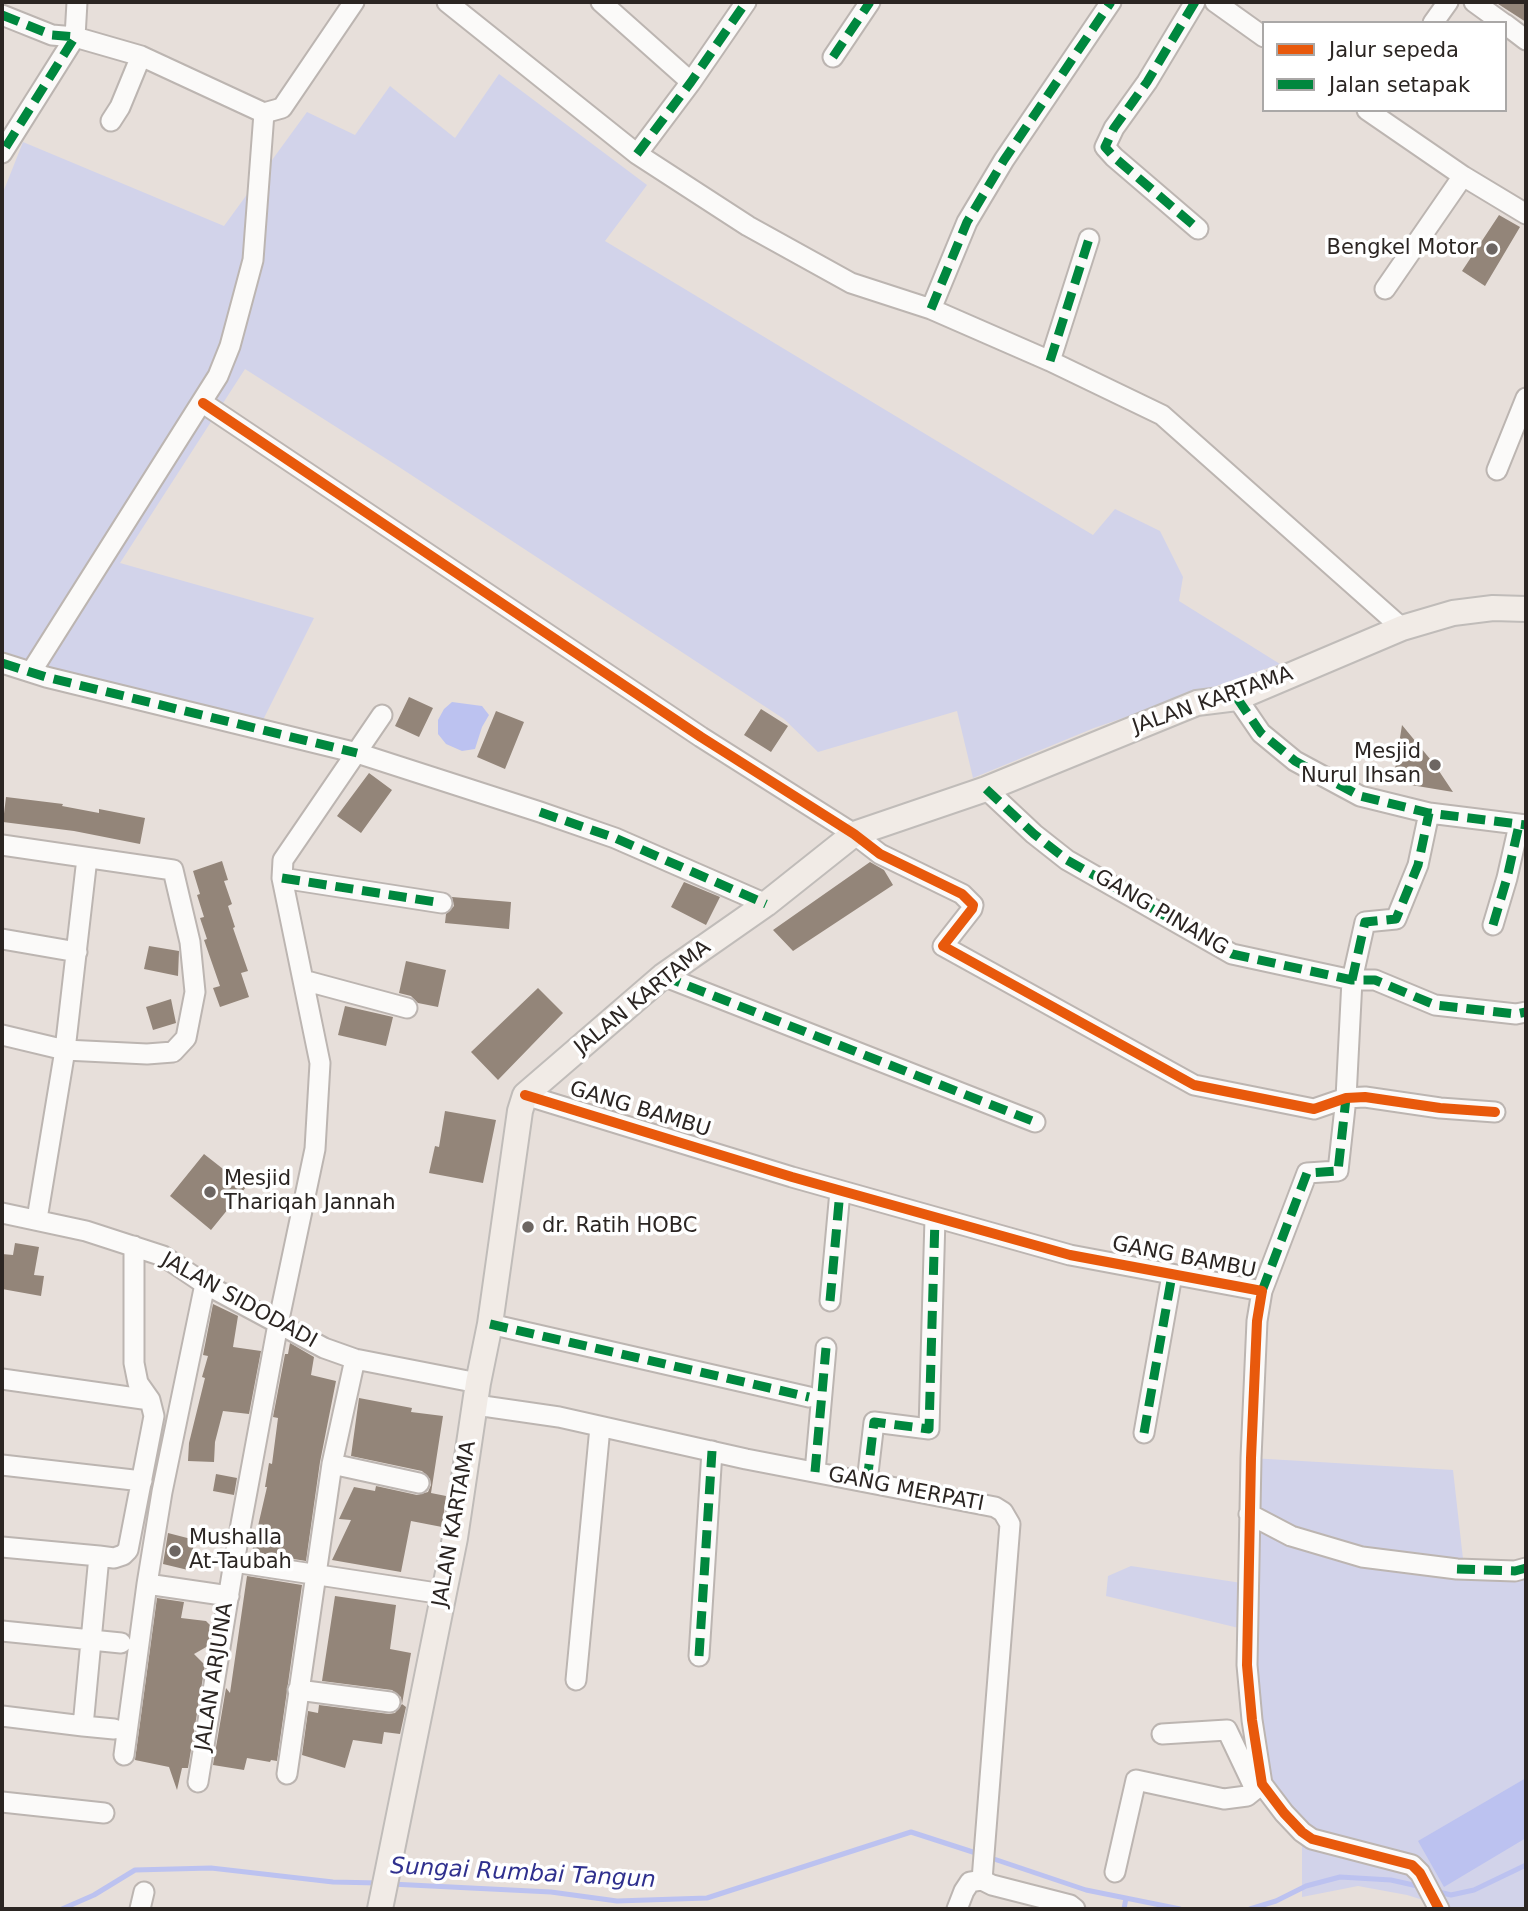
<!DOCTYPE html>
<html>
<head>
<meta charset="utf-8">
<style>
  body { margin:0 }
  #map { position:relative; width:1528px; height:1911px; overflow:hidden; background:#e7dfda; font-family:"DejaVu Sans",sans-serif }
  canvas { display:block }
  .frame { position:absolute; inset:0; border:4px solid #2b2522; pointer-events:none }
  .legend { position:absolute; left:1262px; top:21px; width:245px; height:91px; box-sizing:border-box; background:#fff; border:2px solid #aaa8a7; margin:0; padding:9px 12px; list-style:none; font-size:21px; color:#2b2522 }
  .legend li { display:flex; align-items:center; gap:14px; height:35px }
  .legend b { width:35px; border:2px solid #aaa8a7 }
</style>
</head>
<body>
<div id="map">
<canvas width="1528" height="1911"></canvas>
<div class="frame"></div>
<ul class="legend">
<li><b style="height:9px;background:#e8590c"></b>Jalur sepeda</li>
<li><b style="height:9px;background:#00873e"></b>Jalan setapak</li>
</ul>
</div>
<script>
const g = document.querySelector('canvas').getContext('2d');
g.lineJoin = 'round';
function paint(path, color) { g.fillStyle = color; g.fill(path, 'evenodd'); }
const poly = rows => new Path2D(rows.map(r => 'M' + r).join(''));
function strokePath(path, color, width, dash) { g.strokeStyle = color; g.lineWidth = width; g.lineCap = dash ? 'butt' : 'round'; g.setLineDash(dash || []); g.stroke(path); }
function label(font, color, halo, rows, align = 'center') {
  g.font = font + ' "DejaVu Sans",sans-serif'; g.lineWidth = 7; g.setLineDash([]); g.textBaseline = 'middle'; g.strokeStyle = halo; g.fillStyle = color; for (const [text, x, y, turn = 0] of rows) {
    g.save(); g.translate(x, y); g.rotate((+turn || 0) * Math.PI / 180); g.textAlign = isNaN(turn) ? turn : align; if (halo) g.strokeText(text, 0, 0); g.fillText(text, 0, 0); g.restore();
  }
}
paint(poly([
  [499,74,647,185,605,241,1093,535,1115,509,1160,531,1183,577,1179,601,1280,664,1094,728,973,778,957,711,818,752,784,719,396,465,245,369,120,563,314,618,260,726,51,671,2,653,2,195,23,142,224,226,307,112,355,135,390,86,455,138],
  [1251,1458,1453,1470,1463,1559,1517,1563,1526,1561,1526,1909,1439,1909,1436,1904,1407,1895,1358,1886,1302,1897,1302,1832,1262,1784,1247,1630,1106,1596,1108,1576,1131,1566,1248,1584]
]), '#d2d3ea');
paint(poly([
  [452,702,482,706,489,715,482,727,475,749,462,751,446,744,438,734,438,720,444,709],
  [1526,1778,1526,1838,1444,1887,1418,1841]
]), '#bcc2f0');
strokePath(poly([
  [988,1857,1086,1890,1180,1909],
  [391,1884,551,1892,617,1901,707,1898,911,1832,979,1854],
  [1435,1891,1451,1895,1474,1890,1526,1865],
  [62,1909,94,1895,135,1870,211,1868,333,1882,378,1883],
  [1124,1909,1126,1898],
  [1250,1909,1276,1901,1306,1886,1340,1877,1391,1880,1422,1887]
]), '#bcc2f0', 5);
paint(poly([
  [1495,2,1526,2,1526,22],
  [1499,215,1520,227,1485,286,1462,271],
  [409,697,433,708,419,737,395,726],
  [761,709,788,726,771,752,744,735],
  [496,711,524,722,505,769,477,757],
  [1402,725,1435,765,1453,792,1393,782],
  [369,773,392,790,361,833,337,816],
  [6,797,63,804,62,806,99,813,99,809,145,818,140,844,74,831,3,822],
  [222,861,228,880,224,881,232,904,228,906,235,927,233,928,248,971,241,973,249,997,220,1007,213,988,220,986,204,940,207,939,200,918,204,917,197,895,200,894,193,871],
  [870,862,884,870,893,885,793,951,773,930],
  [684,882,720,897,706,925,671,907],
  [452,897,511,902,509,929,445,923,446,914,454,906],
  [149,946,179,951,178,976,144,969],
  [406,961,446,970,438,1007,418,1003,411,996,399,993],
  [538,988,563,1013,498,1080,471,1052],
  [171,999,176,1023,153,1030,146,1007],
  [345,1006,393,1017,386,1046,338,1035],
  [445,1111,496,1120,483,1183,429,1173,435,1146,439,1147],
  [204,1154,246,1187,211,1230,170,1196],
  [15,1243,39,1247,34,1275,44,1276,41,1296,2,1289,2,1254,13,1255],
  [213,1304,238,1316,233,1347,261,1351,249,1414,223,1411,215,1442,214,1462,188,1461,189,1443,205,1378,202,1377,208,1356,203,1355],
  [290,1343,314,1357,311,1375,336,1381,320,1462,306,1561,252,1552,267,1487,265,1487,269,1463,272,1464,278,1418,273,1417,285,1354,288,1354],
  [359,1398,412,1408,411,1412,443,1416,431,1493,446,1496,442,1527,411,1521,401,1572,332,1560,351,1520,339,1519,354,1487,375,1491,376,1486,417,1495,428,1492,431,1485,430,1479,422,1471,351,1456],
  [216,1474,237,1478,234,1495,213,1491],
  [168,1533,195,1540,188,1570,163,1564],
  [247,1576,302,1585,277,1761,271,1760,270,1762,247,1758,244,1770,213,1765,226,1688,230,1693],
  [335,1596,396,1605,390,1649,411,1653,402,1704,401,1697,392,1690,322,1681],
  [157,1598,184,1602,181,1618,206,1621,211,1626,208,1646,194,1654,205,1665,188,1768,182,1768,177,1790,169,1767,135,1760],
  [402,1704,406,1707,400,1734,384,1732,382,1744,353,1740,345,1768,302,1755,308,1711,318,1713,319,1705,389,1714,395,1713]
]), '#938579');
const minor = poly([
  [77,2,75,37,141,56,264,113,282,108,354,2],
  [447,2,637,154,748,226,851,283,931,309,1050,361,1162,415,1402,628],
  [601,2,691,82],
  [1195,2,1147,82,1114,128,1105,147,1114,157,1198,229],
  [1215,2,1264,37],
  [1474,2,1503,23],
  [2,15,52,35,75,37,2,153],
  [1433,23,1448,2],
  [1505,24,1526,40],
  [833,57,870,2],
  [1367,110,1463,176,1526,214],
  [111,121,120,107,141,56],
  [637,154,691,82,746,2],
  [1385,289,1463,176],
  [931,309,967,222,1004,160,1111,2],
  [1050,361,1089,239],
  [203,403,701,737,854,834,880,854,962,894,973,905,972,909,943,946,1194,1085,1314,1109,1346,1098,1365,1097,1440,1108,1495,1112],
  [1497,470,1526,398],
  [2,663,46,677,357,753,540,812,615,838,766,904],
  [31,672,218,376,230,346,253,260,264,113],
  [1237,698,1261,733,1295,761,1360,796,1429,813,1526,825],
  [986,789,1034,834,1067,860,1232,954,1352,980,1375,980,1435,1005,1516,1014,1526,1012],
  [2,845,173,870,190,942,195,992,186,1038,173,1052,147,1054,65,1050,2,1035],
  [282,878,442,903],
  [1493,925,1507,878,1519,825],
  [2,939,77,952],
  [663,976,1035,1122],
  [303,980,407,1008],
  [525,1095,792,1177,1070,1255,1262,1291,1257,1321,1251,1458,1247,1665,1252,1720,1262,1784,1284,1813,1302,1832,1312,1839,1412,1865,1420,1873,1439,1909],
  [2,1213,86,1231,163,1256,205,1284,324,1348,355,1359,478,1383],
  [37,1219,65,1050,87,858],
  [1262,1291,1307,1173,1338,1171,1346,1098,1352,980,1365,922,1396,919,1418,865,1429,813],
  [830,1301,840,1191],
  [490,1324,809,1397],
  [2,1379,150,1400],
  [476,1405,559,1417,746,1459,995,1507,1003,1512,1010,1524,982,1880,992,1885,1070,1905,1075,1909],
  [1144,1433,1172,1275],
  [332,1464,419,1483],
  [2,1465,142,1481],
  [815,1472,826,1348],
  [867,1482,874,1422,929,1429,935,1218],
  [1249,1514,1291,1536,1362,1557,1457,1569,1515,1571,1526,1568],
  [2,1547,99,1556],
  [234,1562,443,1594],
  [147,1584,229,1596],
  [2,1631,121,1643],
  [699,1656,712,1451],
  [576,1680,600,1427],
  [298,1690,390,1702],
  [2,1716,83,1726,99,1556,114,1558,123,1555,128,1550,154,1416,150,1400,138,1383,134,1363,134,1246],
  [83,1726,114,1729],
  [1162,1734,1227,1730,1255,1789],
  [124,1755,147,1584,162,1492,205,1284],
  [287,1774,332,1464,355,1359],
  [198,1782,234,1562,278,1324,315,1149,320,1063,282,878,283,860,382,715],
  [2,1802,104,1813],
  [1115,1872,1136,1780,1224,1799,1247,1796,1262,1784],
  [140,1909,144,1892],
  [957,1909,964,1891,970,1882,982,1880]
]);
const major = poly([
  [380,1909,455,1538,478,1383,490,1324,520,1111,525,1095,663,976,766,904,854,834,986,789,1197,703,1237,698,1402,628,1453,613,1493,608,1526,609]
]);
strokePath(minor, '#bcb5b1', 23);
strokePath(major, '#c0bcb9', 28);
strokePath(minor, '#fbfaf9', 19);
strokePath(major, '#f1ebe6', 24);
strokePath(poly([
  [1195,2,1147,82,1114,128,1105,147,1114,157,1198,229],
  [2,15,52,35,75,37,2,153],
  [833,57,870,2],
  [637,154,691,82,746,2],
  [931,309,967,222,1004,160,1111,2],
  [1050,361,1089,239],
  [2,663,46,677,357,753],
  [1237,698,1261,733,1295,761,1360,796,1429,813,1526,825],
  [986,789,1034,834,1067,860,1232,954,1352,980,1375,980,1435,1005,1516,1014,1526,1012],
  [540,812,615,838,766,904],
  [282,878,442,903],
  [1493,925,1507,878,1519,825],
  [663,976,1035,1122],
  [1352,980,1365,922,1396,919,1418,865,1429,813],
  [1262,1291,1307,1173,1338,1171,1346,1098],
  [830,1301,840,1191],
  [490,1324,809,1397],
  [1144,1433,1172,1275],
  [815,1472,826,1348],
  [867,1482,874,1422,929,1429,935,1218],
  [1457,1569,1515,1571,1526,1568],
  [699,1656,712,1451]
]), '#00873e', 9, [18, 9]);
strokePath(poly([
  [203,403,701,737,854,834,880,854,962,894,973,905,972,909,943,946,1194,1085,1314,1109,1346,1098,1365,1097,1440,1108,1495,1112],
  [525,1095,792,1177,1070,1255,1262,1291,1257,1321,1251,1458,1247,1665,1252,1720,1262,1784,1284,1813,1302,1832,1312,1839,1412,1865,1420,1873,1439,1909]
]), '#e8590c', 10);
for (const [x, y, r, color] of [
  [1492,249,7,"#6d6662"],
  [1435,765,7,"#6d6662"],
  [210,1192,7,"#6d6662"],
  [528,1227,7,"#6d6662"],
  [175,1551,7,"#6d6662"]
]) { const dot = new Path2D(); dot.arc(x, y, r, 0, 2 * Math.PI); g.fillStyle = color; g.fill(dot); strokePath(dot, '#fff', 2.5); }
label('21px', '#2b2522', '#fff', [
  ["Bengkel Motor",1478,249,"right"],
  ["Mesjid",1421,753,"right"],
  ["Nurul Ihsan",1421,777,"right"],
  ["Mesjid",224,1180],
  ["Thariqah Jannah",224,1204],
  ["dr. Ratih HOBC",542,1227],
  ["Mushalla",189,1539],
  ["At-Taubah",189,1563]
], 'left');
label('21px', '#2b2522', '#fff', [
  ["JALAN KARTAMA",1213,701,-19],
  ["GANG PINANG",1161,913,30],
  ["JALAN KARTAMA",643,998,-39],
  ["GANG BAMBU",640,1110,17],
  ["GANG BAMBU",1184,1258,11],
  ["JALAN SIDODADI",239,1301,29],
  ["GANG MERPATI",906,1490,11],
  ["JALAN KARTAMA",455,1524,-80],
  ["JALAN ARJUNA",215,1677,-81]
]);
label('italic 23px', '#2f308e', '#fff', [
  ["Sungai Rumbai Tangun",523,1874,3]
]);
</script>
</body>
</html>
